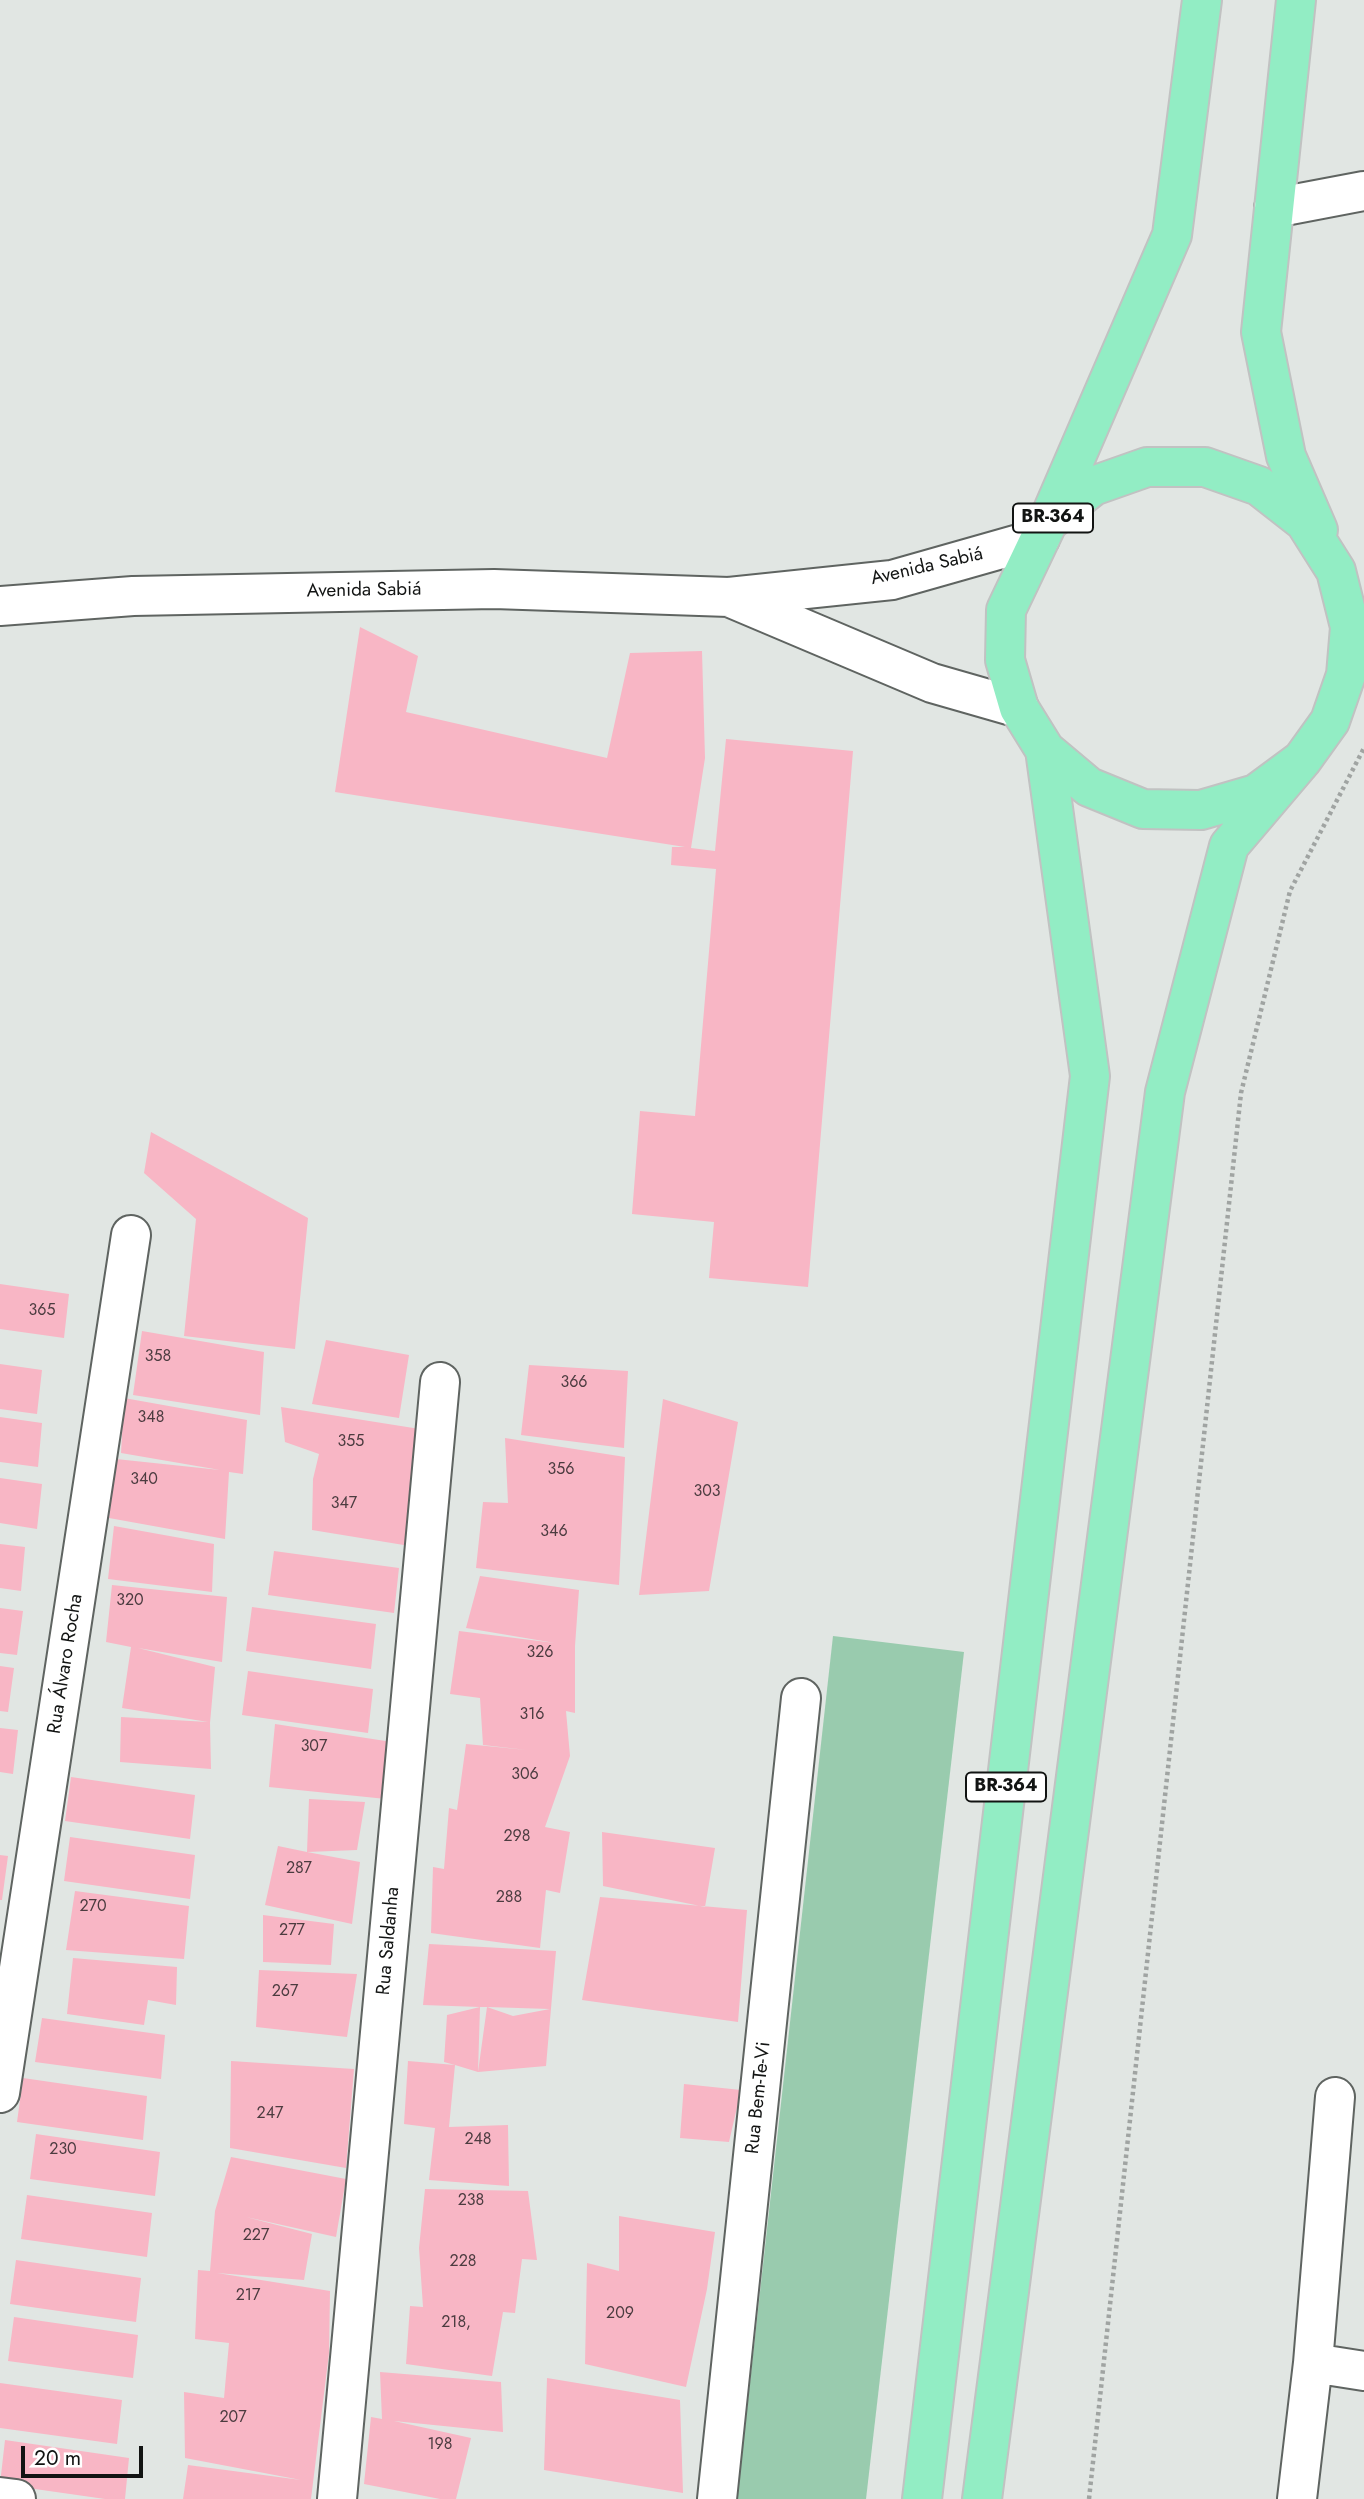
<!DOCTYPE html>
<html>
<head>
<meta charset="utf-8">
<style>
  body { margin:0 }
  #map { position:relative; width:1364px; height:2499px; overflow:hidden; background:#e1e6e3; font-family:Jost,sans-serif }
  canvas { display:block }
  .scale { position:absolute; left:21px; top:2446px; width:122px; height:32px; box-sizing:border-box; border:4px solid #121413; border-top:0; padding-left:9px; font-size:21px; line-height:24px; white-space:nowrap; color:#121413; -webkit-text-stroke:5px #fff; paint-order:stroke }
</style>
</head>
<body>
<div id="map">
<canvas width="1364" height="2499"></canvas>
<div class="scale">20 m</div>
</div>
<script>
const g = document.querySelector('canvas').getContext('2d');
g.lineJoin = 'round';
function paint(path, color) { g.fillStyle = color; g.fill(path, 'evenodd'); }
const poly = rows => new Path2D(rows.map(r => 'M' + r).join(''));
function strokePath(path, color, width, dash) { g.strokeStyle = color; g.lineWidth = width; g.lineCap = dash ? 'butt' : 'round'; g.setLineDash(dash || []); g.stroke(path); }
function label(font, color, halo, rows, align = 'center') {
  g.font = font + ' Jost,sans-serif'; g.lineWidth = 7; g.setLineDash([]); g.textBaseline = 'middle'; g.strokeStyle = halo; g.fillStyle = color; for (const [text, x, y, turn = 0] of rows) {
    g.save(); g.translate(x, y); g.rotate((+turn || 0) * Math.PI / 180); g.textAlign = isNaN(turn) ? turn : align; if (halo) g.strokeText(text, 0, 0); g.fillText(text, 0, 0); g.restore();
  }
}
paint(poly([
  [833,1636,964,1652,866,2499,737,2499]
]), '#99cbae');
paint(poly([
  [360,627,418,656,406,712,607,758,630,653,702,651,705,758,691,848,715,851,726,739,853,751,808,1287,709,1278,714,1222,632,1214,640,1111,695,1116,716,869,671,865,672,847,685,847,335,792],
  [151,1132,308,1218,295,1349,184,1336,196,1219,144,1173],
  [0,1284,69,1294,64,1338,0,1329],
  [142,1331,264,1352,260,1415,133,1395],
  [326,1340,409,1355,399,1418,312,1404],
  [0,1364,42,1370,37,1414,0,1409],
  [529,1365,628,1371,624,1448,521,1435],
  [124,1398,247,1420,243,1474,229,1472,225,1539,109,1518,116,1459,220,1470,121,1453],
  [663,1399,738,1422,709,1591,639,1595],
  [281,1407,426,1430,416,1547,312,1530,313,1479,319,1454,285,1442],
  [0,1417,42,1423,38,1467,0,1462],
  [505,1438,625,1457,619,1585,476,1568,483,1502,508,1503],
  [0,1478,42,1484,37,1529,0,1523],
  [114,1526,214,1544,212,1592,108,1579],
  [0,1544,25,1547,21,1591,0,1588],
  [274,1551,399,1568,394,1613,268,1595],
  [480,1576,579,1590,575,1646,575,1713,566,1711,570,1756,545,1827,570,1832,560,1893,546,1890,540,1948,431,1933,433,1867,444,1869,449,1808,457,1810,466,1744,527,1750,483,1745,480,1698,450,1694,459,1631,555,1643,466,1628],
  [112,1585,227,1597,222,1662,138,1648,215,1667,210,1723,211,1769,120,1762,121,1717,208,1722,122,1708,131,1647,106,1642],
  [252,1607,376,1624,371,1669,246,1651],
  [0,1608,23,1611,17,1655,0,1653],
  [0,1666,14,1668,8,1712,0,1711],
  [248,1671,373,1689,368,1733,242,1715],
  [275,1724,392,1742,386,1799,269,1787],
  [0,1728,18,1730,13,1774,0,1772],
  [71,1777,195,1795,190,1839,65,1821],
  [309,1799,365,1802,357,1850,307,1852,360,1862,352,1924,265,1905,278,1846,307,1852],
  [602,1832,715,1848,705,1907,603,1886],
  [70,1837,195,1855,190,1899,64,1881],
  [0,1855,8,1856,2,1900,0,1900],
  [75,1891,189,1906,184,1959,66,1950],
  [600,1897,747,1910,738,2022,582,2000],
  [263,1915,334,1924,331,1965,263,1962],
  [429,1944,556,1951,546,2066,478,2072,487,2007,480,2007,478,2072,455,2065,449,2127,508,2125,509,2186,429,2180,435,2128,404,2124,408,2061,455,2065,444,2062,447,2015,480,2007,423,2005],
  [487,2007,550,2009,513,2016],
  [73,1958,177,1967,176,2005,148,2000,144,2025,67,2014],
  [259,1970,357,1974,347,2037,256,2027],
  [42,2018,165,2035,161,2079,35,2062],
  [231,2061,354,2069,346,2168,230,2148],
  [23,2078,147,2096,143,2140,17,2122],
  [684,2084,741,2090,729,2142,680,2138],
  [36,2134,160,2152,155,2196,30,2179],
  [231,2157,346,2179,336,2237,246,2217,312,2234,304,2280,217,2273,330,2291,329,2353,311,2499,183,2499,188,2465,301,2480,185,2458,184,2392,224,2398,229,2343,195,2339,198,2270,210,2271,215,2211],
  [425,2189,528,2191,537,2260,522,2259,515,2313,503,2312,492,2376,406,2364,410,2306,423,2307,419,2248],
  [27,2195,152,2213,147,2257,21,2239],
  [619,2216,715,2232,707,2289,686,2387,585,2364,587,2263,619,2271],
  [16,2260,141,2278,136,2322,10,2304],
  [14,2317,138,2335,133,2378,8,2361],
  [380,2372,501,2382,503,2432,394,2421,471,2438,456,2499,440,2499,364,2484,371,2417,382,2419],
  [547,2378,680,2400,683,2493,544,2470],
  [0,2383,122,2400,117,2444,0,2428],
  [5,2440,129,2458,125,2499,105,2499,0,2484]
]), '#f8b6c5');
const minor = poly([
  [1274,208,1364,191],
  [731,598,932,683,1019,708],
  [0,606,133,596,494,589,729,597,892,580,1040,538],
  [0,2093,131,1235],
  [1313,2363,1335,2097],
  [0,2497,16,2499],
  [337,2499,440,1382],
  [717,2499,801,1698],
  [1297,2499,1313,2363,1364,2371]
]);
const major = poly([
  [1296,0,1261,332,1286,456,1318,530],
  [1050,517,1172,235,1202,0],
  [922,2499,1090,1076,1045,750],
  [982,2499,1165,1092,1229,846,1302,760,1330,721,1346,675,1350,627,1336,571,1305,522,1259,486,1205,467,1147,467,1093,486,1048,522,1006,610,1005,660,1019,708,1045,750,1089,787,1143,809,1201,810,1256,794,1302,760]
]);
strokePath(minor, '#5f6461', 42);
strokePath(major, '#c1c2c2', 42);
strokePath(poly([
  [1089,2499,1241,1093,1290,891,1364,748]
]), '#a0a4a2', 4.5, [3.5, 3.5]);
strokePath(minor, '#fff', 38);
strokePath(major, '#92edc4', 38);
label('16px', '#4c3c40', null, [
  ["365",42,1311],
  ["358",158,1357],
  ["366",574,1383],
  ["348",151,1418],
  ["355",351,1442],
  ["356",561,1470],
  ["340",144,1480],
  ["303",707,1492],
  ["347",344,1504],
  ["346",554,1532],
  ["320",130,1601],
  ["326",540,1653],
  ["316",532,1715],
  ["307",314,1747],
  ["306",525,1775],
  ["298",517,1837],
  ["287",299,1869],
  ["288",509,1898],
  ["270",93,1907],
  ["277",292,1931],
  ["267",285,1992],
  ["247",270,2114],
  ["248",478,2140],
  ["230",63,2150],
  ["238",471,2201],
  ["227",256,2236],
  ["228",463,2262],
  ["217",248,2296],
  ["209",620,2314],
  ["218,",456,2323],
  ["207",233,2418],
  ["198",440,2445]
]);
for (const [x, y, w] of [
  [1053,518,80],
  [1006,1787,80]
]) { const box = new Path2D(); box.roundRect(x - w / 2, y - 14.5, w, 29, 5); g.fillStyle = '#fff'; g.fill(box); strokePath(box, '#121413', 2); }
label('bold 18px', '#121413', null, [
  ["BR-364",1053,518],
  ["BR-364",1006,1787]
]);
label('19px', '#121413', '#fff', [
  ["Avenida Sabiá",927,567,-13],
  ["Avenida Sabiá",364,591,-1],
  ["Rua Álvaro Rocha",66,1664,-81],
  ["Rua Saldanha",389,1941,-85],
  ["Rua Bem-Te-Vi",759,2098,-84]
]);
</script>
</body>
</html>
